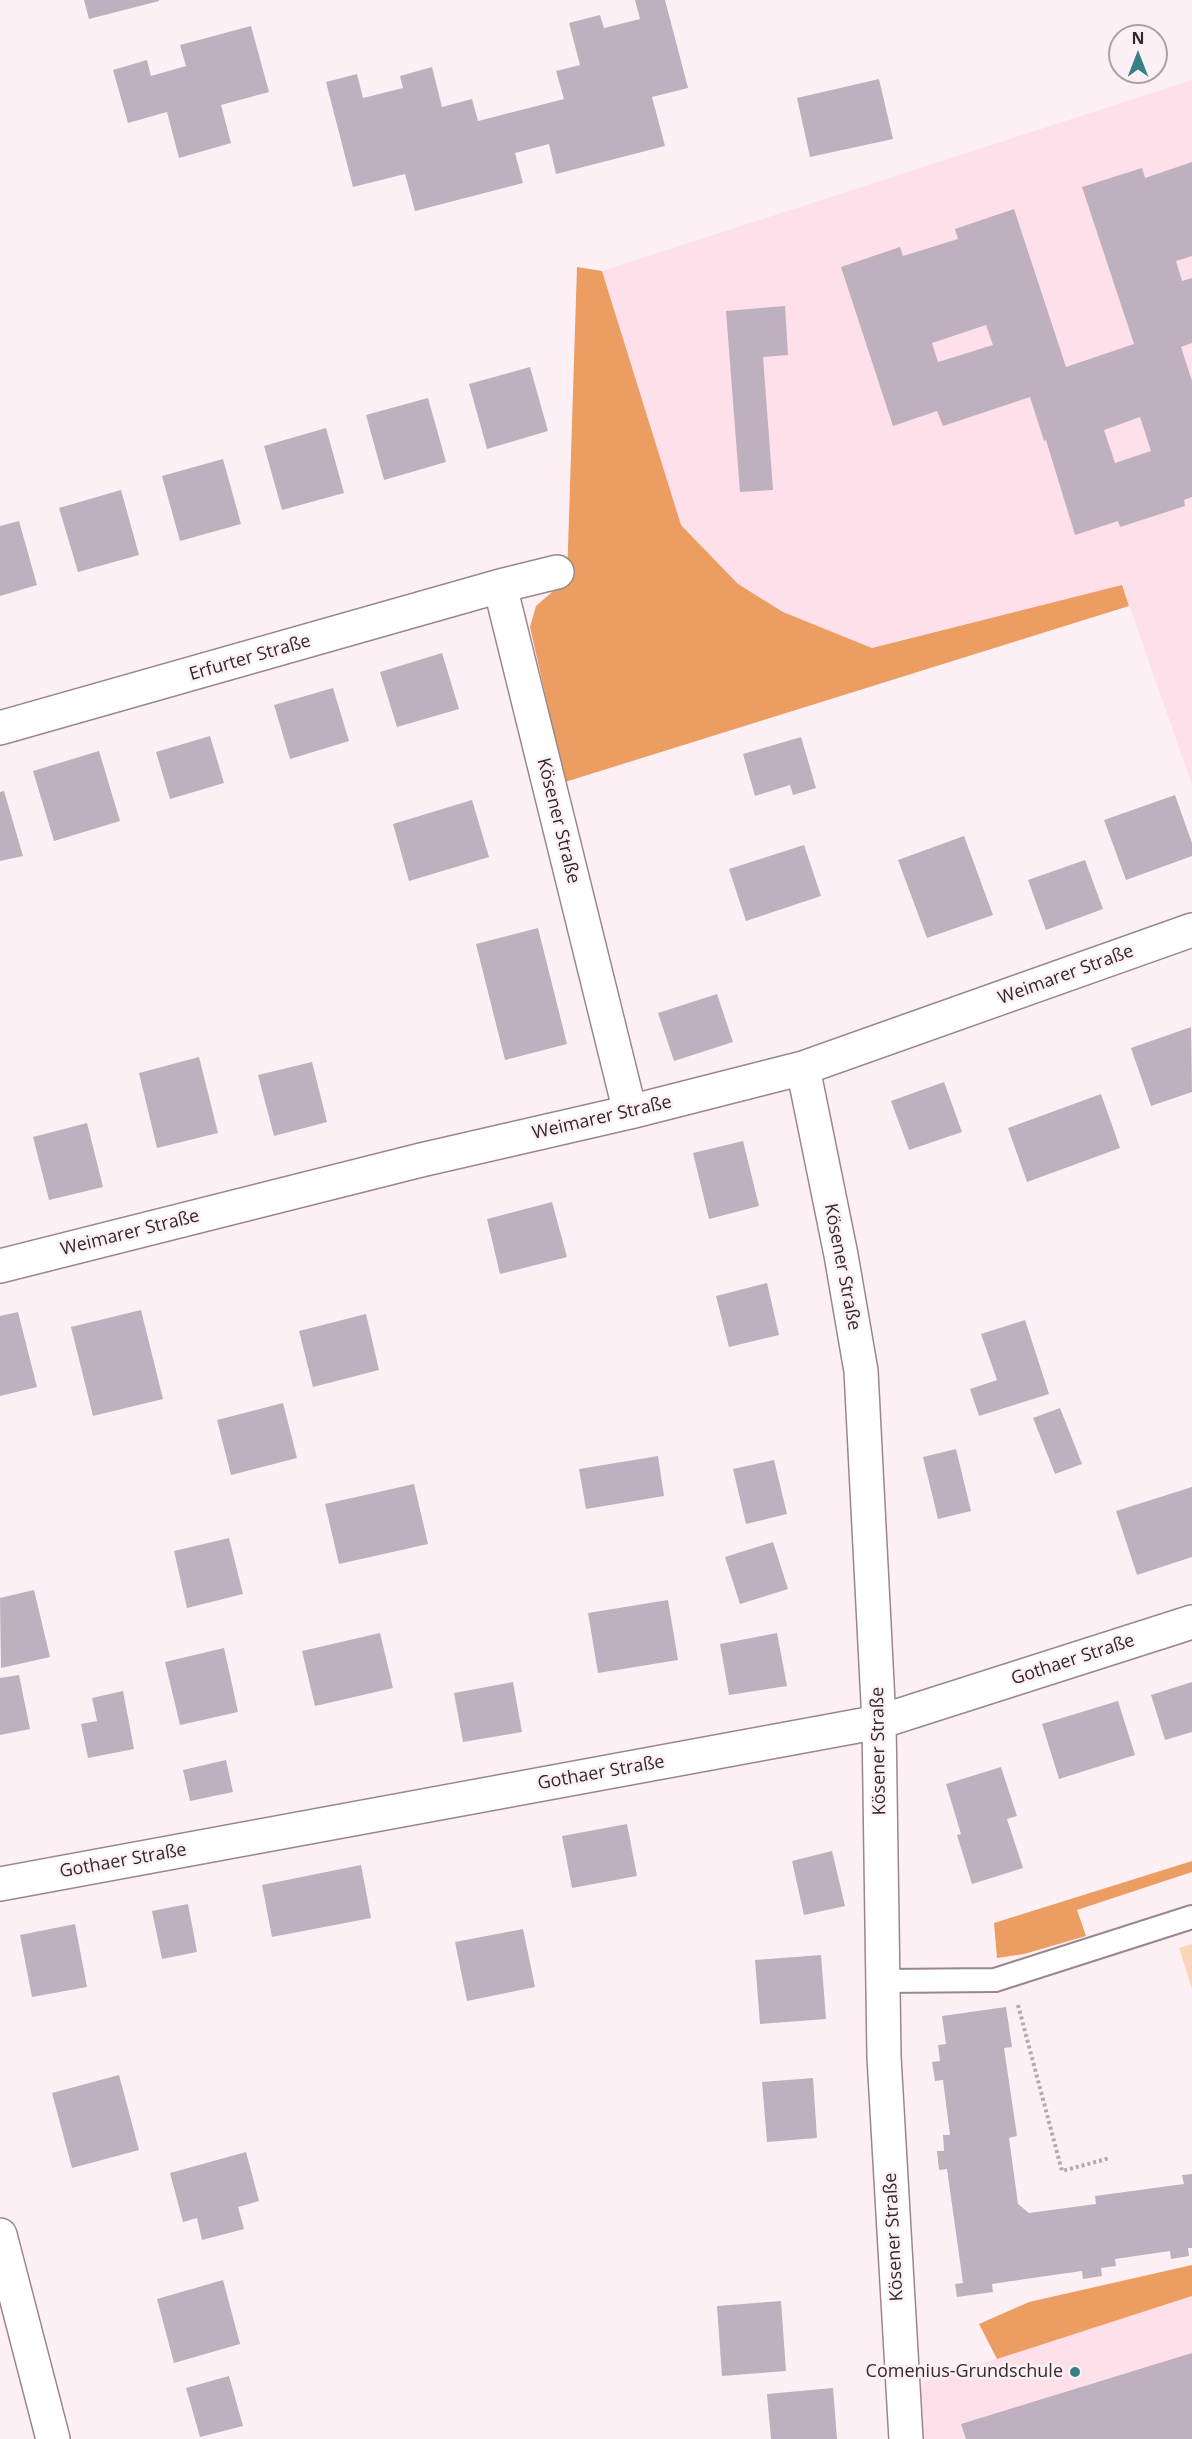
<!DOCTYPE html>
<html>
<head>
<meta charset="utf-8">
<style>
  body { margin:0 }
  #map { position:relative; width:1192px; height:2439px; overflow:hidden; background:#fdf0f4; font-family:"Open Sans",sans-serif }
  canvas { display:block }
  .north { position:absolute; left:1108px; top:24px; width:60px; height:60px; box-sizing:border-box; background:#fdf0f4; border:2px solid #aca1a4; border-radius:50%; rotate:0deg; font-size:16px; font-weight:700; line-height:24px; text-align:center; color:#322a2d }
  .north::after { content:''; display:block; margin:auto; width:21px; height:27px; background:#388086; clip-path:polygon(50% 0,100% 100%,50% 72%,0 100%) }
</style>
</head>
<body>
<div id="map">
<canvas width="1192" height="2439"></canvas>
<div class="north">N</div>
</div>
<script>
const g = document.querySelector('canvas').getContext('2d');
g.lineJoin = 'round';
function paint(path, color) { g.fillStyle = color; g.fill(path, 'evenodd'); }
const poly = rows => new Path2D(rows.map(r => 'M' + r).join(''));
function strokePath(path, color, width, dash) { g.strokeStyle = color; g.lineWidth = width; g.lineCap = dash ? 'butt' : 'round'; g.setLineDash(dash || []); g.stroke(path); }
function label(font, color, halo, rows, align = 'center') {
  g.font = font + ' "Open Sans",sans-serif'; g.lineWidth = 5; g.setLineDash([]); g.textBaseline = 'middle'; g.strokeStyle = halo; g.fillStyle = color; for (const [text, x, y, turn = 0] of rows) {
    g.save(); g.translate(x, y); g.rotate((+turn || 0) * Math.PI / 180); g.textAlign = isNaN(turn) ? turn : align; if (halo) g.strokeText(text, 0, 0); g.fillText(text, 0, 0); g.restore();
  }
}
paint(poly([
  [1192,80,1192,785,1122,585,872,648,783,612,738,584,681,525,602,271],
  [1192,2296,1192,2439,922,2439,917,2384]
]), '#fde0ea');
paint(poly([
  [1192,1944,1192,1989,1179,1948]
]), '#fbd5ba');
paint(poly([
  [577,267,602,271,681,525,738,584,783,612,872,648,1122,585,1129,606,565,782,530,627,536,606,567,579],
  [1192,1861,1192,1872,1077,1910,1086,1936,1024,1954,997,1958,994,1923],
  [1192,2265,1192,2296,997,2359,979,2324,1029,2302]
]), '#eb9d62');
paint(poly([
  [84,0,159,0,159,1,89,19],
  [635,0,665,0,688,88,652,97,665,146,556,174,549,144,515,153,523,183,415,211,405,174,353,187,326,82,357,74,363,98,403,88,400,76,432,67,442,107,472,99,478,121,564,99,556,71,580,65,569,23,600,15,604,28,640,19],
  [251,26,269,92,221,105,231,143,179,158,167,112,128,123,113,70,147,60,151,76,186,66,180,45],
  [879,79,893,139,810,157,797,98],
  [1192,162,1192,256,1176,261,1182,281,1192,278,1192,343,1181,347,1192,381,1192,497,1184,500,1185,506,1120,527,1118,521,1075,535,1046,440,1044,441,1030,397,943,426,937,411,893,426,841,267,900,247,903,256,958,239,955,229,1014,209,1066,367,1134,344,1082,187,1142,168,1145,178],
  [986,325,993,345,938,362,932,343],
  [1140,417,1151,451,1115,463,1104,430],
  [785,306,788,355,763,357,773,490,740,492,726,311],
  [530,367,548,431,487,449,469,384],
  [428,398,446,462,384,480,366,415],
  [326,428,344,493,282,510,264,446],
  [223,459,241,524,180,541,162,476],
  [121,490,139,555,78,572,59,508],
  [19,521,37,585,0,596,0,526],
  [442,653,459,709,397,727,380,672],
  [333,688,349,741,290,759,274,705],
  [210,736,224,783,170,799,156,752],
  [801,737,816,788,793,795,790,785,755,796,743,754],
  [99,751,120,821,54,841,33,771],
  [4,791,23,856,0,861,0,792],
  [1175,795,1192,843,1192,856,1126,880,1104,820],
  [472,800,489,857,409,881,393,824],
  [964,836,993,915,927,938,898,860],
  [804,845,821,896,746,921,729,869],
  [1085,860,1103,909,1046,930,1028,880],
  [538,928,567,1044,505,1060,476,944],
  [717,994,733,1042,674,1061,658,1013],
  [1191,1027,1192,1092,1151,1106,1131,1048],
  [199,1057,218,1133,157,1148,139,1073],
  [312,1062,327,1122,274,1136,258,1075],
  [944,1082,962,1132,909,1150,891,1101],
  [1101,1094,1120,1148,1027,1182,1008,1128],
  [87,1123,103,1187,49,1200,33,1137],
  [743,1141,759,1206,709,1219,693,1153],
  [552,1202,567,1257,500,1274,487,1219],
  [767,1283,779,1335,729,1347,716,1296],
  [141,1310,163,1399,93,1416,71,1327],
  [18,1312,37,1387,0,1396,0,1316],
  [366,1314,379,1370,313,1387,299,1331],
  [1025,1320,1049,1394,979,1416,970,1389,997,1380,981,1334],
  [283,1403,297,1458,231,1475,217,1420],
  [1060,1408,1082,1464,1055,1474,1033,1418],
  [956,1449,971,1511,938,1519,923,1457],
  [658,1456,664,1496,586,1509,579,1469],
  [774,1460,787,1514,746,1524,733,1469],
  [414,1484,428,1544,339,1564,325,1504],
  [1192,1487,1192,1557,1137,1575,1116,1511],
  [229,1538,243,1594,187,1608,174,1551],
  [773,1542,788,1589,740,1604,725,1557],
  [34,1590,50,1657,1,1668,0,1598],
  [668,1600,678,1660,598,1673,588,1613],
  [380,1633,393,1688,315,1706,302,1651],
  [777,1633,787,1686,729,1695,720,1644],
  [224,1648,238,1712,180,1725,165,1662],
  [19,1675,30,1729,0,1735,0,1678],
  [513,1682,522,1732,463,1742,454,1693],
  [1192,1682,1192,1732,1165,1740,1151,1695],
  [123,1691,134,1749,88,1758,81,1724,97,1721,92,1698],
  [1118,1701,1135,1755,1059,1779,1042,1724],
  [226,1760,233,1792,190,1801,183,1770],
  [1001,1767,1017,1816,1007,1819,1023,1868,972,1884,957,1835,961,1834,946,1784],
  [627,1824,637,1876,572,1888,562,1836],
  [832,1851,845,1906,804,1915,792,1861],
  [361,1865,371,1918,272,1937,262,1885],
  [188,1904,197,1952,162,1959,152,1911],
  [75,1924,87,1987,32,1997,20,1935],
  [523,1929,535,1987,467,2001,455,1942],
  [821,1955,826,2019,760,2024,755,1960],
  [1006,2007,1012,2047,1004,2048,1017,2136,1009,2138,1018,2204,1029,2213,1096,2204,1095,2196,1184,2184,1182,2175,1192,2174,1192,2248,1188,2248,1189,2256,1171,2259,1170,2251,1115,2259,1116,2266,1101,2268,1102,2276,1083,2279,1082,2271,1039,2277,992,2284,993,2292,957,2297,955,2284,963,2283,947,2169,939,2170,937,2151,944,2151,943,2135,950,2135,943,2080,935,2081,932,2062,940,2061,938,2045,946,2044,942,2016],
  [119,2075,139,2150,72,2168,52,2093],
  [813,2078,817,2138,767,2142,762,2082],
  [246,2152,259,2201,238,2207,244,2229,202,2240,197,2218,183,2222,170,2173],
  [223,2280,240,2344,174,2363,157,2299],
  [781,2301,786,2371,722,2376,717,2306],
  [1192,2353,1192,2439,966,2439,961,2424],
  [229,2376,243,2426,200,2437,186,2388],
  [833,2388,837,2439,771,2439,767,2394]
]), '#beb0be');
const lane = poly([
  [883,1981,995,1980,1192,1917]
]);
const street = poly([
  [557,572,500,586,630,1112],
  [0,728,500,586],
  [803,1068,841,1255,861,1371,879,1722,884,2057,906,2439],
  [0,1266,421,1160,630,1112,803,1068,1192,930],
  [0,1884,879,1722,1192,1622],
  [0,2235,53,2439]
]);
strokePath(lane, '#9a878d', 26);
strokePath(street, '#9a878d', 36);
strokePath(poly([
  [1018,2005,1062,2171,1110,2158]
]), '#b4a9ad', 4, [3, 3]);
strokePath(lane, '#fff', 22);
strokePath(street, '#fff', 33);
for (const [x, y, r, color] of [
  [1075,2372,6,"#388086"]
]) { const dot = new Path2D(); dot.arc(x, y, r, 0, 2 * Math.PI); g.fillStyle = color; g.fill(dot); strokePath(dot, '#fdf0f4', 2); }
label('18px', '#322a2d', '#fdf0f4', [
  ["Erfurter Straße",250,658,-16],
  ["Kösener Straße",558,821,76],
  ["Weimarer Straße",1066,975,-20],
  ["Weimarer Straße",602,1118,-13],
  ["Weimarer Straße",130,1233,-14],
  ["Kösener Straße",842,1267,79],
  ["Gothaer Straße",1073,1660,-18],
  ["Kösener Straße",879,1751,-91],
  ["Gothaer Straße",601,1773,-10],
  ["Gothaer Straße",123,1861,-10],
  ["Kösener Straße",894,2237,-93]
]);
label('18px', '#322a2d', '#fdf0f4', [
  ["Comenius-Grundschule",1063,2372]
], 'right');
</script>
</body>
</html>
